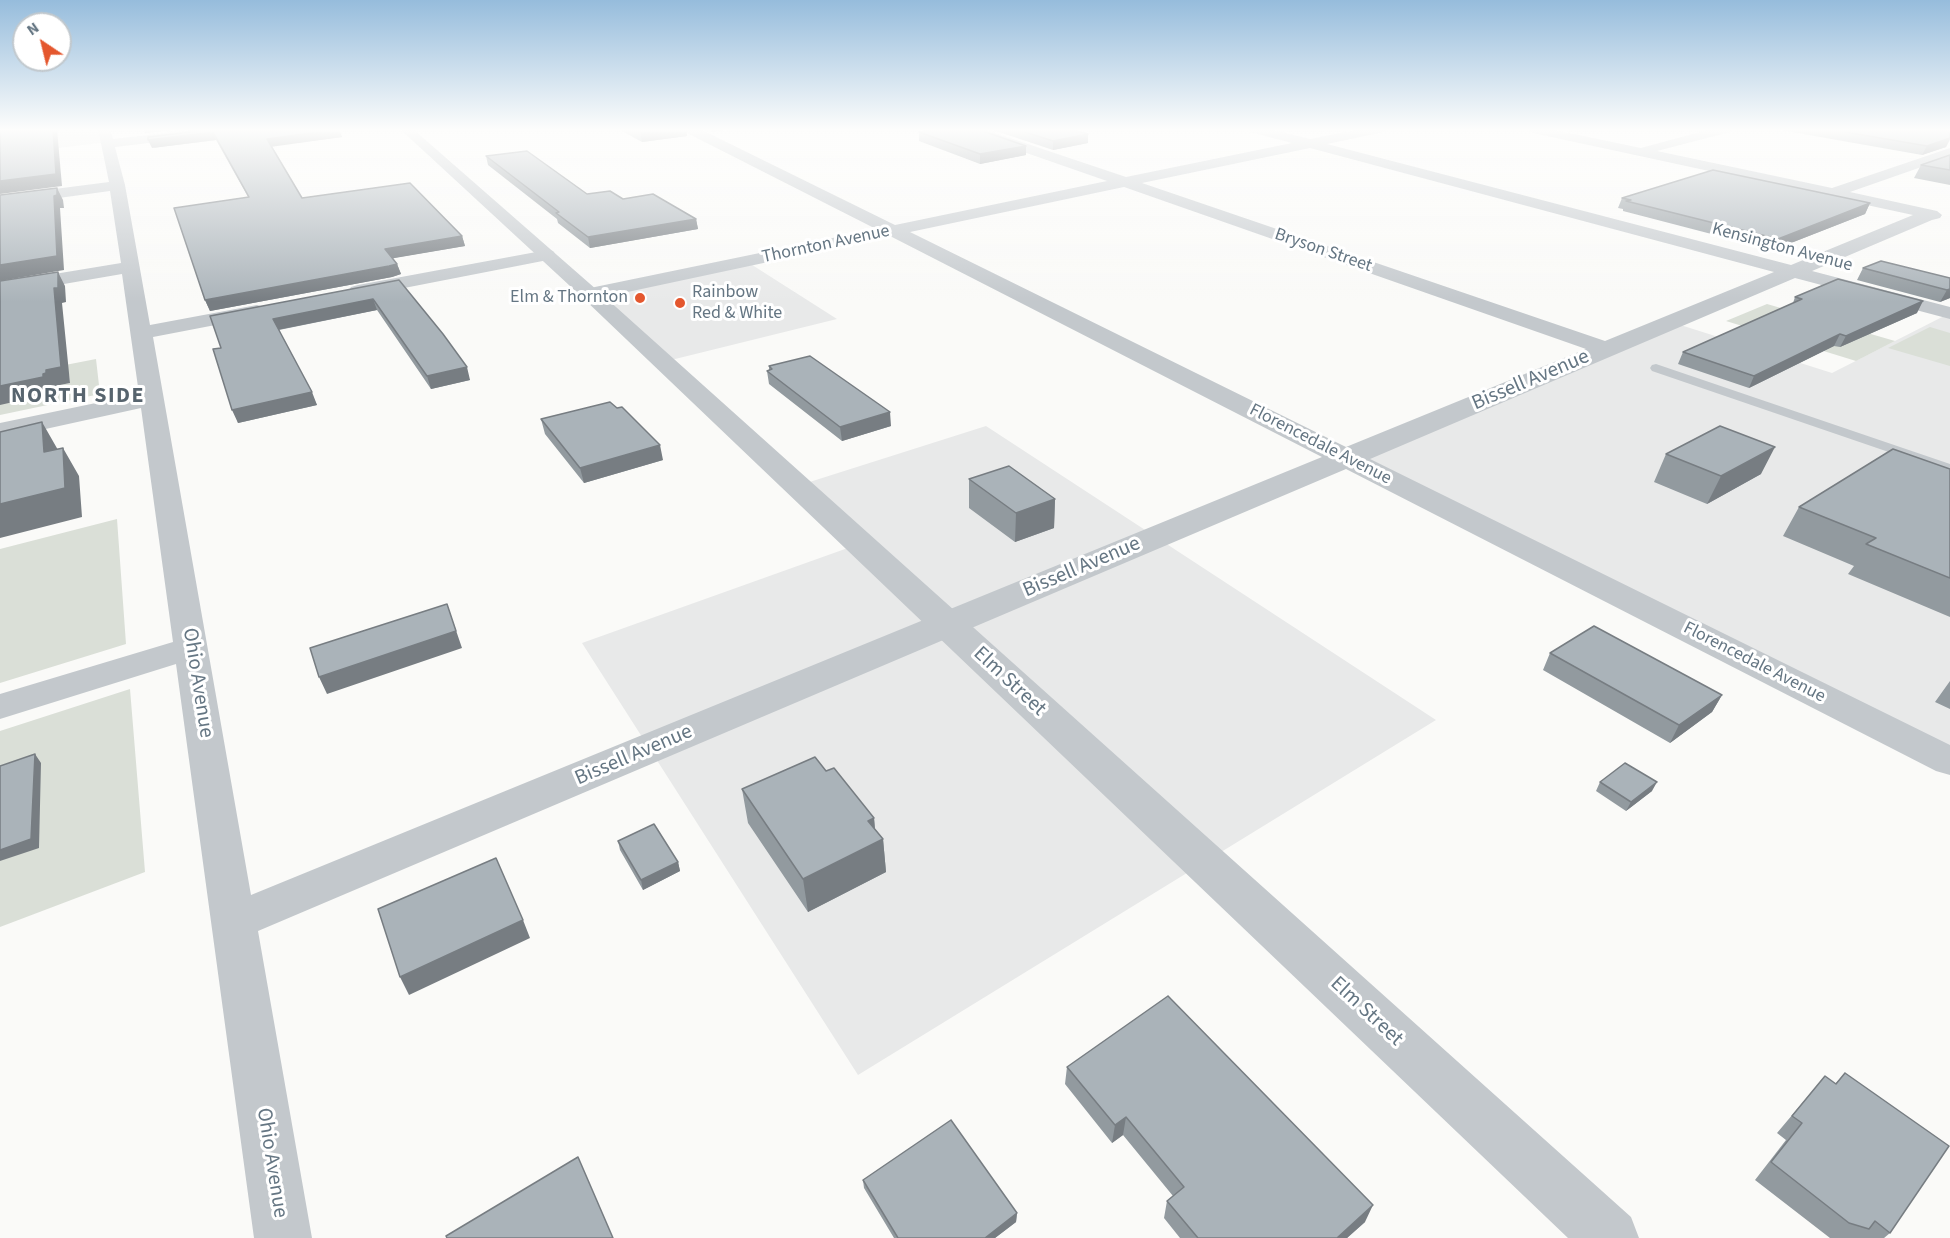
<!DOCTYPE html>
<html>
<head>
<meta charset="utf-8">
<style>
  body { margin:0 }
  #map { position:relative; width:1950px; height:1238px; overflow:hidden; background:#fafaf8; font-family:"Source Sans 3",sans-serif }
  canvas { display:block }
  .north { position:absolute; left:12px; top:12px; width:60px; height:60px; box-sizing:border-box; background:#fff; border:2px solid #c1c8cd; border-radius:50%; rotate:325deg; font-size:16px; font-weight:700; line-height:24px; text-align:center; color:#657683 }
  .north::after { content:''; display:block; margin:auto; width:21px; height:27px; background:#e4572e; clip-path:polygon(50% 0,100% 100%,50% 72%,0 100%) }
</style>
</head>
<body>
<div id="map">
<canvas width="1950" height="1238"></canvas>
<div class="north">N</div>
</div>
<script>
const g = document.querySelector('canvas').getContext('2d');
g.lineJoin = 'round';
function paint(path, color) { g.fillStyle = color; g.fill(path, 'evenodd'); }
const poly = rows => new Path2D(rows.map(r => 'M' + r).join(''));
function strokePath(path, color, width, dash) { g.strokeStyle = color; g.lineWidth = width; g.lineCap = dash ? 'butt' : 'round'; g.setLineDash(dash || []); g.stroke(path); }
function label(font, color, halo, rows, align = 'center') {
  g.font = font + ' "Source Sans 3",sans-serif'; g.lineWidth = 6; g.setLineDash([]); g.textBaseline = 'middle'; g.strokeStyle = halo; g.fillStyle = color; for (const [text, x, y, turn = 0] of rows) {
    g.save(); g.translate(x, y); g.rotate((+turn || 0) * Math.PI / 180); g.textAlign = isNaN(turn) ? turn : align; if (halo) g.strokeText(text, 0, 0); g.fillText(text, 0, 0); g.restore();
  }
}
paint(poly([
  [0,129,104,129,108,142,0,155],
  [746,261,837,319,663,362,590,294],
  [1950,313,1950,761,1345,458,1671,322,1832,373],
  [986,426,1436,720,858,1075,582,643,859,544,797,486]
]), '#e8e9e9');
paint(poly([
  [1767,304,1895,341,1856,361,1726,321],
  [1930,327,1950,333,1950,366,1888,348],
  [96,359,100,394,0,415,0,401,55,389,55,386,70,383,69,374,55,367],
  [117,519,126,644,0,683,0,549],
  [130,689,145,872,0,927,0,731]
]), '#dadfd7');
paint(poly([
  [1656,364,1950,464,1950,473,1652,371,1650,368,1652,365,1656,364]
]), '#c3c8cc');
paint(poly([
  [98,129,110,129,113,139,202,129,238,129,232,133,115,147,125,185,150,325,257,305,264,307,267,311,264,315,257,317,153,337,251,895,1322,457,890,236,590,300,583,298,580,294,583,290,590,288,876,229,685,132,684,129,700,129,895,225,1107,181,966,132,965,129,983,129,1126,177,1292,143,1250,132,1249,129,1269,129,1310,139,1361,129,1385,129,1384,132,1327,144,1791,265,1913,215,1533,133,1527,129,1550,129,1641,148,1711,129,1731,129,1730,132,1657,151,1832,188,1950,148,1950,157,1850,192,1937,211,1942,215,1940,218,1932,220,1812,271,1950,307,1950,319,1795,278,1370,459,1950,745,1950,775,1936,771,1346,469,258,931,312,1238,254,1238,176,664,0,719,0,694,173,642,141,408,0,439,0,423,139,394,122,274,0,295,0,283,121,263,110,191,0,206,0,196,109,182,98,129],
  [1310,148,1774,272,1605,341,1142,183,1310,148],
  [1124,187,1586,349,1346,447,910,232,1124,187],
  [547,250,553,251,556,255,553,259,358,297,351,295,348,291,351,287,358,285,547,250]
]), '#c3c8cc');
paint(poly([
  [400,129,413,129,597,290,1631,1217,1639,1238,1568,1238,583,298,400,129]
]), '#c3c8cc');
paint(poly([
  [217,129,339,129,342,137,271,146,302,198,462,236,465,246,393,258,397,264,401,274,392,277,210,311,205,300,248,197,216,140,152,148],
  [618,129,686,129,687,136,642,142],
  [990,129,1070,129,1088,143,1053,150],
  [1775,129,1950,129,1950,140,1946,147,1922,155],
  [919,132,1026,155,980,164,919,141],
  [1950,155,1950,185,1914,178,1921,165],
  [486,156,587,194,696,219,698,229,590,248,558,223,557,219,488,165],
  [1622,198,1870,203,1865,214,1773,250,1623,211,1623,209,1618,208],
  [1863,268,1950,278,1950,298,1940,302,1857,280],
  [399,280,470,380,431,389,377,310,279,330,317,405,238,423,221,348],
  [1795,297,1917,313,1840,347,1834,346,1749,388,1678,364,1683,352,1793,303],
  [769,366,891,426,842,441,769,384,767,371,769,370],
  [541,419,663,460,584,483,545,434],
  [1666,454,1761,474,1707,504,1654,482],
  [1950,469,1950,617,1848,574,1854,566,1783,536,1799,507],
  [969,479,1055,499,1054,528,1015,542,969,508],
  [1550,653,1722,695,1712,712,1670,743,1543,670],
  [1950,681,1950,709,1935,702],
  [826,771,874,818,875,829,883,839,886,872,808,912,748,823,742,789],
  [1600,782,1652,791,1626,811,1596,791],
  [618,841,678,862,680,871,643,890,620,850],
  [1067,1067,1365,1222,1347,1238,1180,1238,1164,1218,1167,1201,1173,1196,1123,1135,1112,1143,1065,1084],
  [1845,1073,1890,1233,1884,1238,1830,1238,1755,1180,1786,1140,1777,1133,1825,1076,1835,1084],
  [863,1180,1017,1213,1016,1222,995,1238,894,1238,864,1188]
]), '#929a9f');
paint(poly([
  [53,129,57,129,62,186,0,194,0,181],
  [143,129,184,129,145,133],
  [339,129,342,137,270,147,267,139],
  [640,129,686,129,687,136,642,142],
  [711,129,734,129,711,132],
  [213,132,216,140,152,148,148,140],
  [1088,134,1088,143,1053,150,1053,141],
  [1950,138,1946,147,1922,155,1927,146],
  [1026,146,1026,155,980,164,980,154],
  [57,188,63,200,64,208,60,208,64,270,0,281,0,265,54,196],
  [1870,203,1865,214,1773,250,1778,239],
  [696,219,698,229,590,248,588,237],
  [462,236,465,246,389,259,385,249],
  [397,264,401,274,392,277,210,311,205,300],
  [58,272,65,286,66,302,62,303,70,383,55,386,55,389,52,390,53,393,0,405,0,386,43,374,46,370,54,288],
  [1950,289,1950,298,1940,302,1947,290],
  [373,299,377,310,277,330,273,319],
  [1923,301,1917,313,1840,347,1846,336],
  [1840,334,1834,346,1749,388,1754,376],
  [467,367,470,380,431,389,427,376],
  [312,392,317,405,238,423,232,410],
  [890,412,891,426,842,441,840,427],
  [42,422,58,450,44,452],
  [660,445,663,460,584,483,580,468],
  [1775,447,1761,474,1707,504,1721,476],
  [63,448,79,476,82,517,0,538,0,504],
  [1055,499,1054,528,1015,542,1016,513],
  [447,604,462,648,327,694,319,677],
  [1722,695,1712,712,1670,743,1679,725],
  [35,754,41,763,39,848,0,861,0,850],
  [1657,782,1652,791,1626,811,1631,802],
  [874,818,876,842,883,839,886,872,808,912,803,879,868,821],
  [678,862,680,871,643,890,641,880],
  [523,920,530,938,409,995,400,977],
  [1126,1117,1123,1135,1112,1143,1115,1125],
  [1373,1205,1365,1222,1347,1238,1337,1238],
  [1017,1213,1016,1222,995,1238,985,1238]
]), '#777d82');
const building = poly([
  [0,129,53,129,56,174,0,181,0,129],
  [217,129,339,129,267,139,302,198,410,183,462,236,385,249,397,264,389,266,205,300,174,208,249,197,213,132,148,140,148,137,217,129],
  [938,129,977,129,1026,146,980,154,919,132,938,129],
  [1016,129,1070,129,1088,134,1053,141,1016,129],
  [1828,129,1950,129,1950,138,1927,146,1828,129],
  [527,151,587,194,610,191,623,199,653,194,696,219,588,237,556,213,559,212,486,156,527,151],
  [1950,155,1950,170,1921,165,1950,155],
  [1713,170,1870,203,1778,239,1626,201,1631,200,1622,198,1713,170],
  [57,188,57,195,54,196,57,256,0,265,0,195,57,188],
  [1881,261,1950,278,1950,289,1947,290,1863,268,1881,261],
  [58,272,58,288,54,288,61,367,46,370,46,373,43,374,43,377,0,386,0,281,58,272],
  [1838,279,1923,301,1846,336,1840,334,1754,376,1683,352,1802,299,1795,297,1838,279],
  [399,280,443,334,467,367,427,376,373,299,273,319,312,392,232,410,213,349,221,348,210,316,399,280],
  [810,356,890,412,840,427,767,371,772,369,769,366,810,356],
  [610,402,617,408,622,407,660,445,580,468,541,419,610,402],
  [42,422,44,452,63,448,65,488,0,504,0,432,42,422],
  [1720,426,1775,447,1721,476,1666,454,1720,426],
  [1893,449,1950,469,1950,578,1866,544,1876,538,1799,507,1893,449],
  [1009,466,1055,499,1016,513,969,479,1009,466],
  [447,604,456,631,319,677,310,648,447,604],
  [1594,626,1722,695,1679,725,1550,653,1594,626],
  [35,754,31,839,0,850,0,766,35,754],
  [815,757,826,771,834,768,874,818,868,821,883,839,803,879,742,789,815,757],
  [1625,763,1657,782,1631,802,1600,782,1625,763],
  [654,824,678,862,641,880,618,841,654,824],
  [496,858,523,920,400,977,378,909,496,858],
  [1168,996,1373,1205,1337,1238,1198,1238,1167,1201,1184,1187,1126,1117,1115,1125,1067,1067,1168,996],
  [1845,1073,1949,1146,1890,1233,1875,1221,1869,1229,1849,1223,1771,1162,1802,1123,1792,1116,1825,1076,1836,1084,1845,1073],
  [951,1120,1017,1213,985,1238,898,1238,863,1180,951,1120],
  [578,1157,613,1238,447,1238,446,1236,578,1157]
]);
paint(building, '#aab3b9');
strokePath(building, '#777d82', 1.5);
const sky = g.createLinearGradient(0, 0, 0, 302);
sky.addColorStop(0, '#96bcdc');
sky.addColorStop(0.43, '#fdfdfc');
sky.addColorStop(1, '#fdfdfc00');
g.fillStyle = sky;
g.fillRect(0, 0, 1950, 302);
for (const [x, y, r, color] of [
  [640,298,6,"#e4572e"],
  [680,303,6,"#e4572e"]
]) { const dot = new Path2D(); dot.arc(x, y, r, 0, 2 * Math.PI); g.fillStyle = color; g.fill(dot); strokePath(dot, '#fff', 2); }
label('18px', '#657683', '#fff', [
  ["Thornton Avenue",826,245,-12],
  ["Kensington Avenue",1782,248,15],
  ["Bryson Street",1323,251,19],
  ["Florencedale Avenue",1320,445,27],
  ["Florencedale Avenue",1754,663,27]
]);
label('18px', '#657683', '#fff', [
  ["Rainbow",692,293],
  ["Red & White",692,314],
  ["Elm & Thornton",628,298,"right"]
], 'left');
label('21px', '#657683', '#fff', [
  ["Bissell Avenue",1531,381,-23],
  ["Bissell Avenue",1082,568,-23],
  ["Elm Street",1009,682,43],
  ["Ohio Avenue",197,683,81],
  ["Bissell Avenue",634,756,-23],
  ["Elm Street",1366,1012,43],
  ["Ohio Avenue",271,1163,81]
]);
g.letterSpacing = '1.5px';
label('bold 22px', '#57646e', '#fff', [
  ["NORTH SIDE",78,397]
]);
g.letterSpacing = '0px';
</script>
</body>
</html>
